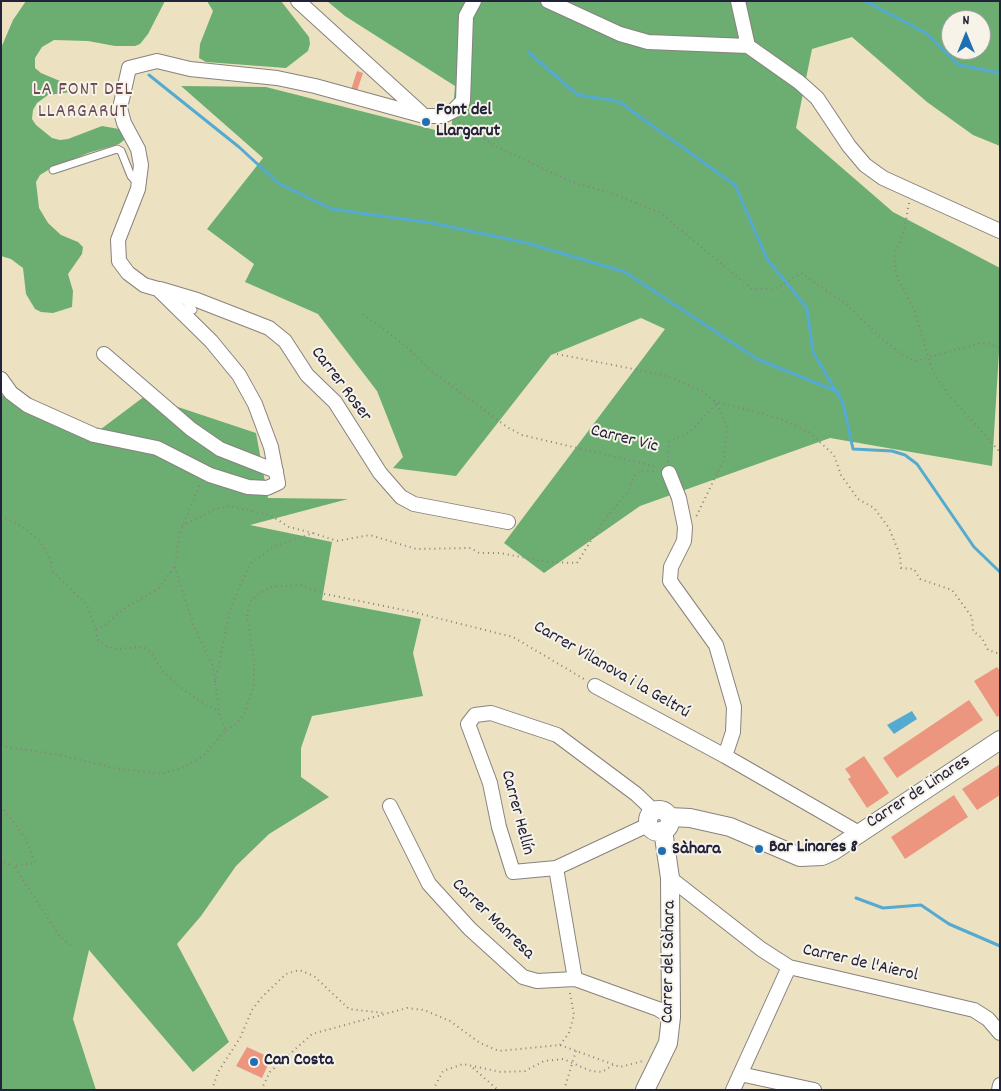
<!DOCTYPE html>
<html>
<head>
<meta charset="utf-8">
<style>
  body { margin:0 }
  #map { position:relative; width:1001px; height:1091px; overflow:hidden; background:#ece2c2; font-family:Dekko,sans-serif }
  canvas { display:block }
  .frame { position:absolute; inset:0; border:2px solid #22223b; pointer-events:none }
  .north { position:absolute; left:941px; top:10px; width:50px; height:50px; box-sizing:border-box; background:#f7f3e8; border:1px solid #a29fa3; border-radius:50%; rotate:0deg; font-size:14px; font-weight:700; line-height:20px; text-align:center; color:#22223b }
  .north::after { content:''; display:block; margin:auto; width:18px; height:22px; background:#1f6fb2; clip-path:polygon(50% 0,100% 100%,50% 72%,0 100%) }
</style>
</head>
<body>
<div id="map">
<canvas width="1001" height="1091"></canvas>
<div class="frame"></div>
<div class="north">N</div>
</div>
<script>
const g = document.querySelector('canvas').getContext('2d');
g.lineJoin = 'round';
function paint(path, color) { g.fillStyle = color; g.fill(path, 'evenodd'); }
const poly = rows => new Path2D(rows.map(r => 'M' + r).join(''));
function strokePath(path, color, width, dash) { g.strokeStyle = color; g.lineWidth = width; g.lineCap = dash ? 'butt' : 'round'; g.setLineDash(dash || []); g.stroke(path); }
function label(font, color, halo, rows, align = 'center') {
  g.font = font + ' Dekko,sans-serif'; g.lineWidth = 4; g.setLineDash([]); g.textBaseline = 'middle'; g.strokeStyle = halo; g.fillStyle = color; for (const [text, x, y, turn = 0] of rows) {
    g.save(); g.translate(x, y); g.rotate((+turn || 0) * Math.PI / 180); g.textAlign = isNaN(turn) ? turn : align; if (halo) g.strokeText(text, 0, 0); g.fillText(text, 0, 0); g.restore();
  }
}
paint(poly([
  [26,1,165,1,148,34,140,44,135,46,115,46,88,41,54,40,42,47,35,58,35,68,41,73,67,84,71,92,48,95,37,103,33,110,32,119,36,125,52,138,60,140,68,139,102,126,119,129,125,134,124,140,119,144,88,153,48,170,40,175,36,182,39,208,48,223,61,235,78,242,83,247,82,254,68,274,73,291,72,307,53,313,41,312,35,309,26,294,23,268,11,259,1,256,1,48,13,20],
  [207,1,281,1,309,37,310,44,308,51,286,68,206,62,199,58,200,44,213,11],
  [327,1,1000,1,1000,146,973,135,927,102,852,37,812,49,796,128,893,212,1000,268,1000,336,992,466,830,438,640,506,544,573,504,543,665,329,641,318,551,355,456,476,393,468,403,457,377,391,318,314,245,282,254,264,207,229,263,158,181,86,266,87,451,134,455,86,345,16],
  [951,20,981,20,981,50,951,50],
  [1,395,93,435,145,396,256,433,268,498,348,499,250,525,332,542,322,600,421,619,413,653,423,696,312,716,301,748,301,777,329,797,269,834,236,866,201,916,177,944,229,1042,193,1072,89,950,73,1019,96,1090,1,1090]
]), '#6cad71');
paint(poly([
  [912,711,917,719,894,734,887,725]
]), '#54aad0');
strokePath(poly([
  [865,1,926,33,959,65,1000,73],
  [528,52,578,95,618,101,735,185,767,259,807,308,813,352,843,403,853,449,892,451,905,455,917,464,974,547,1000,572],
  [149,75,239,147,278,183,332,209,432,223,527,243,625,272,757,359,839,392],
  [856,898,883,908,921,905,949,924,1000,946]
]), '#54aad0', 3);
paint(poly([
  [357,71,363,73,357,91,351,90],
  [997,667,1000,671,1000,715,997,717,974,681],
  [969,700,983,720,897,778,883,758],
  [864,756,889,793,867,808,848,779,851,777,845,769],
  [1000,764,1000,795,977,810,962,789],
  [954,795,968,817,905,859,891,837],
  [247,1047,271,1058,262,1078,236,1066]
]), '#ec967f');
const service = poly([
  [53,170,117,149,121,151,131,176,138,184],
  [182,297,193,310]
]);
const minor = poly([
  [298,1,421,113],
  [548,1,620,34,648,42,748,46],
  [738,1,748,46],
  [748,46,799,82,817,98,849,146,865,165,883,178,1000,231],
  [160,289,197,300,269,328,285,341,307,375,335,402,380,473,401,497,414,504,508,522],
  [104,354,191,429,220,449,276,471],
  [1,379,11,393,27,405,94,435,157,448,210,475,248,487,267,488,278,483,271,447,255,404,239,375,211,341,158,289,144,285,128,273,119,261,118,240,138,189,141,165,138,149,124,123,120,108,129,68,157,61,190,69,277,78,315,86,424,116,443,116,453,111,463,101,466,16,474,1],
  [669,473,679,498,685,527,684,541,671,567,670,581,716,645,734,707,733,732,725,756],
  [595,686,725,756,859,833],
  [390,806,429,884,470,929,523,977,537,981,575,979,658,1009,671,1017],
  [648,825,556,868,513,872,499,827,490,783,468,724,475,715,491,713,557,735,636,794,654,811],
  [556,868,575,979],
  [670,878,761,949,789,967,974,1010,988,1019,1000,1033],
  [740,1074,814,1090],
  [733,1090,789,967],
  [999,1090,1000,1085]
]);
const tertiary = poly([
  '648 821a11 11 0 1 1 22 0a11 11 0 1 1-22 0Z',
  [669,817,690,818,730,827,800,857,822,856,833,851,1000,740],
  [645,1090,668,1043,671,1017,670,878,663,830]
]);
strokePath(service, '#87827e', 9);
strokePath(minor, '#87827e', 16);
strokePath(tertiary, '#87827e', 20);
strokePath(poly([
  [459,122,497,147,546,170,575,183,608,192,659,212,752,289,778,288,801,273,846,304,882,339,904,356,916,361,977,344,986,343,1000,348],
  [909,203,904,231,894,255,896,274,914,310,933,373,949,395,1000,452],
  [363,314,401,342,433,372,507,427,522,435,658,467],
  [557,354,664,375,702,391,717,403,727,427,724,459,696,517],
  [714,401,778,418,809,432,834,455,841,475,858,499,874,508,889,528,900,555,901,568,914,569,920,579,952,590,972,617,973,631,982,638,988,650,1000,654],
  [668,462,669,442,690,432,717,403],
  [1,516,20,525,40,541,51,561,52,571,87,605,96,629,97,639,106,646,115,649,144,647,151,652,163,671,181,688,207,706,219,710],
  [182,526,215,509,230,506,270,515,289,527,313,533],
  [96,629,105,625,125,608,158,589,175,567],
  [215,682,230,610,238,590,250,564,275,546,313,533,337,541,370,535,416,549,471,548,479,553,500,553,548,562,577,563,602,523,627,493,635,475,641,470,657,472],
  [226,730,236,724,244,715,254,684,254,660,247,617,250,602,259,593,272,587,301,585,325,594,409,611,513,637,584,679],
  [1,746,60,755,113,768,161,774,182,768,203,756,226,730,220,717,213,667,193,624,175,567,179,535,200,484],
  [1,806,26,839,35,863,14,866,58,934,71,946],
  [1,858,4,862,13,866],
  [560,1045,569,1033,574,1015,570,993],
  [473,1068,498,1090],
  [212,1090,218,1072,240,1038,252,1010,262,997,286,974,299,970,314,976,349,1009,384,1013],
  [261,1090,270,1072,312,1034,407,1008,424,1010,450,1021,480,1043,499,1051,560,1045,620,1067,643,1061],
  [433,1090,443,1071,463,1064,501,1072,525,1071,544,1061,563,1059,591,1071,602,1072,613,1065],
  [564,1090,576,1051]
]), '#87827e', 2, [1, 4]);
strokePath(service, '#fff', 7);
strokePath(minor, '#fff', 14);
strokePath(tertiary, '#fff', 18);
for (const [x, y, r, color] of [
  [426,122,5,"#1f6fb2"],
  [759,849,5,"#1f6fb2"],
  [662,851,5,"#1f6fb2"],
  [254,1062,5,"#1f6fb2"]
]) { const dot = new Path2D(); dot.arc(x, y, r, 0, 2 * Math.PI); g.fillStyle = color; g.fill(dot); strokePath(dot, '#f7f3e8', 2); }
label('bold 18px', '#22223b', '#f7f3e8', [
  ["Font del",436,112],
  ["Llargarut",436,133],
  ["Bar Linares 8",769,849],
  ["Sàhara",672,851],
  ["Can Costa",264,1062]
], 'left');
label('18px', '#22223b', '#f7f3e8', [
  ["Carrer Roser",340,385,53],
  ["Carrer Vic",624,440,14],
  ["Carrer Vilanova i la Geltrú",611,671,30],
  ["Carrer de Linares",919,793,-33],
  ["Carrer Hellín",516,813,75],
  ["Carrer Manresa",492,920,44],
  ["Carrer del Sàhara",670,962,-89],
  ["Carrer de l'Aierol",860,964,13]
]);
g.letterSpacing = '1px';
label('19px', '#694b53', '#f7f3e8', [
  ["LA FONT DEL",83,91],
  ["LLARGARUT",83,113]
]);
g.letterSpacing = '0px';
</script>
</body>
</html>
